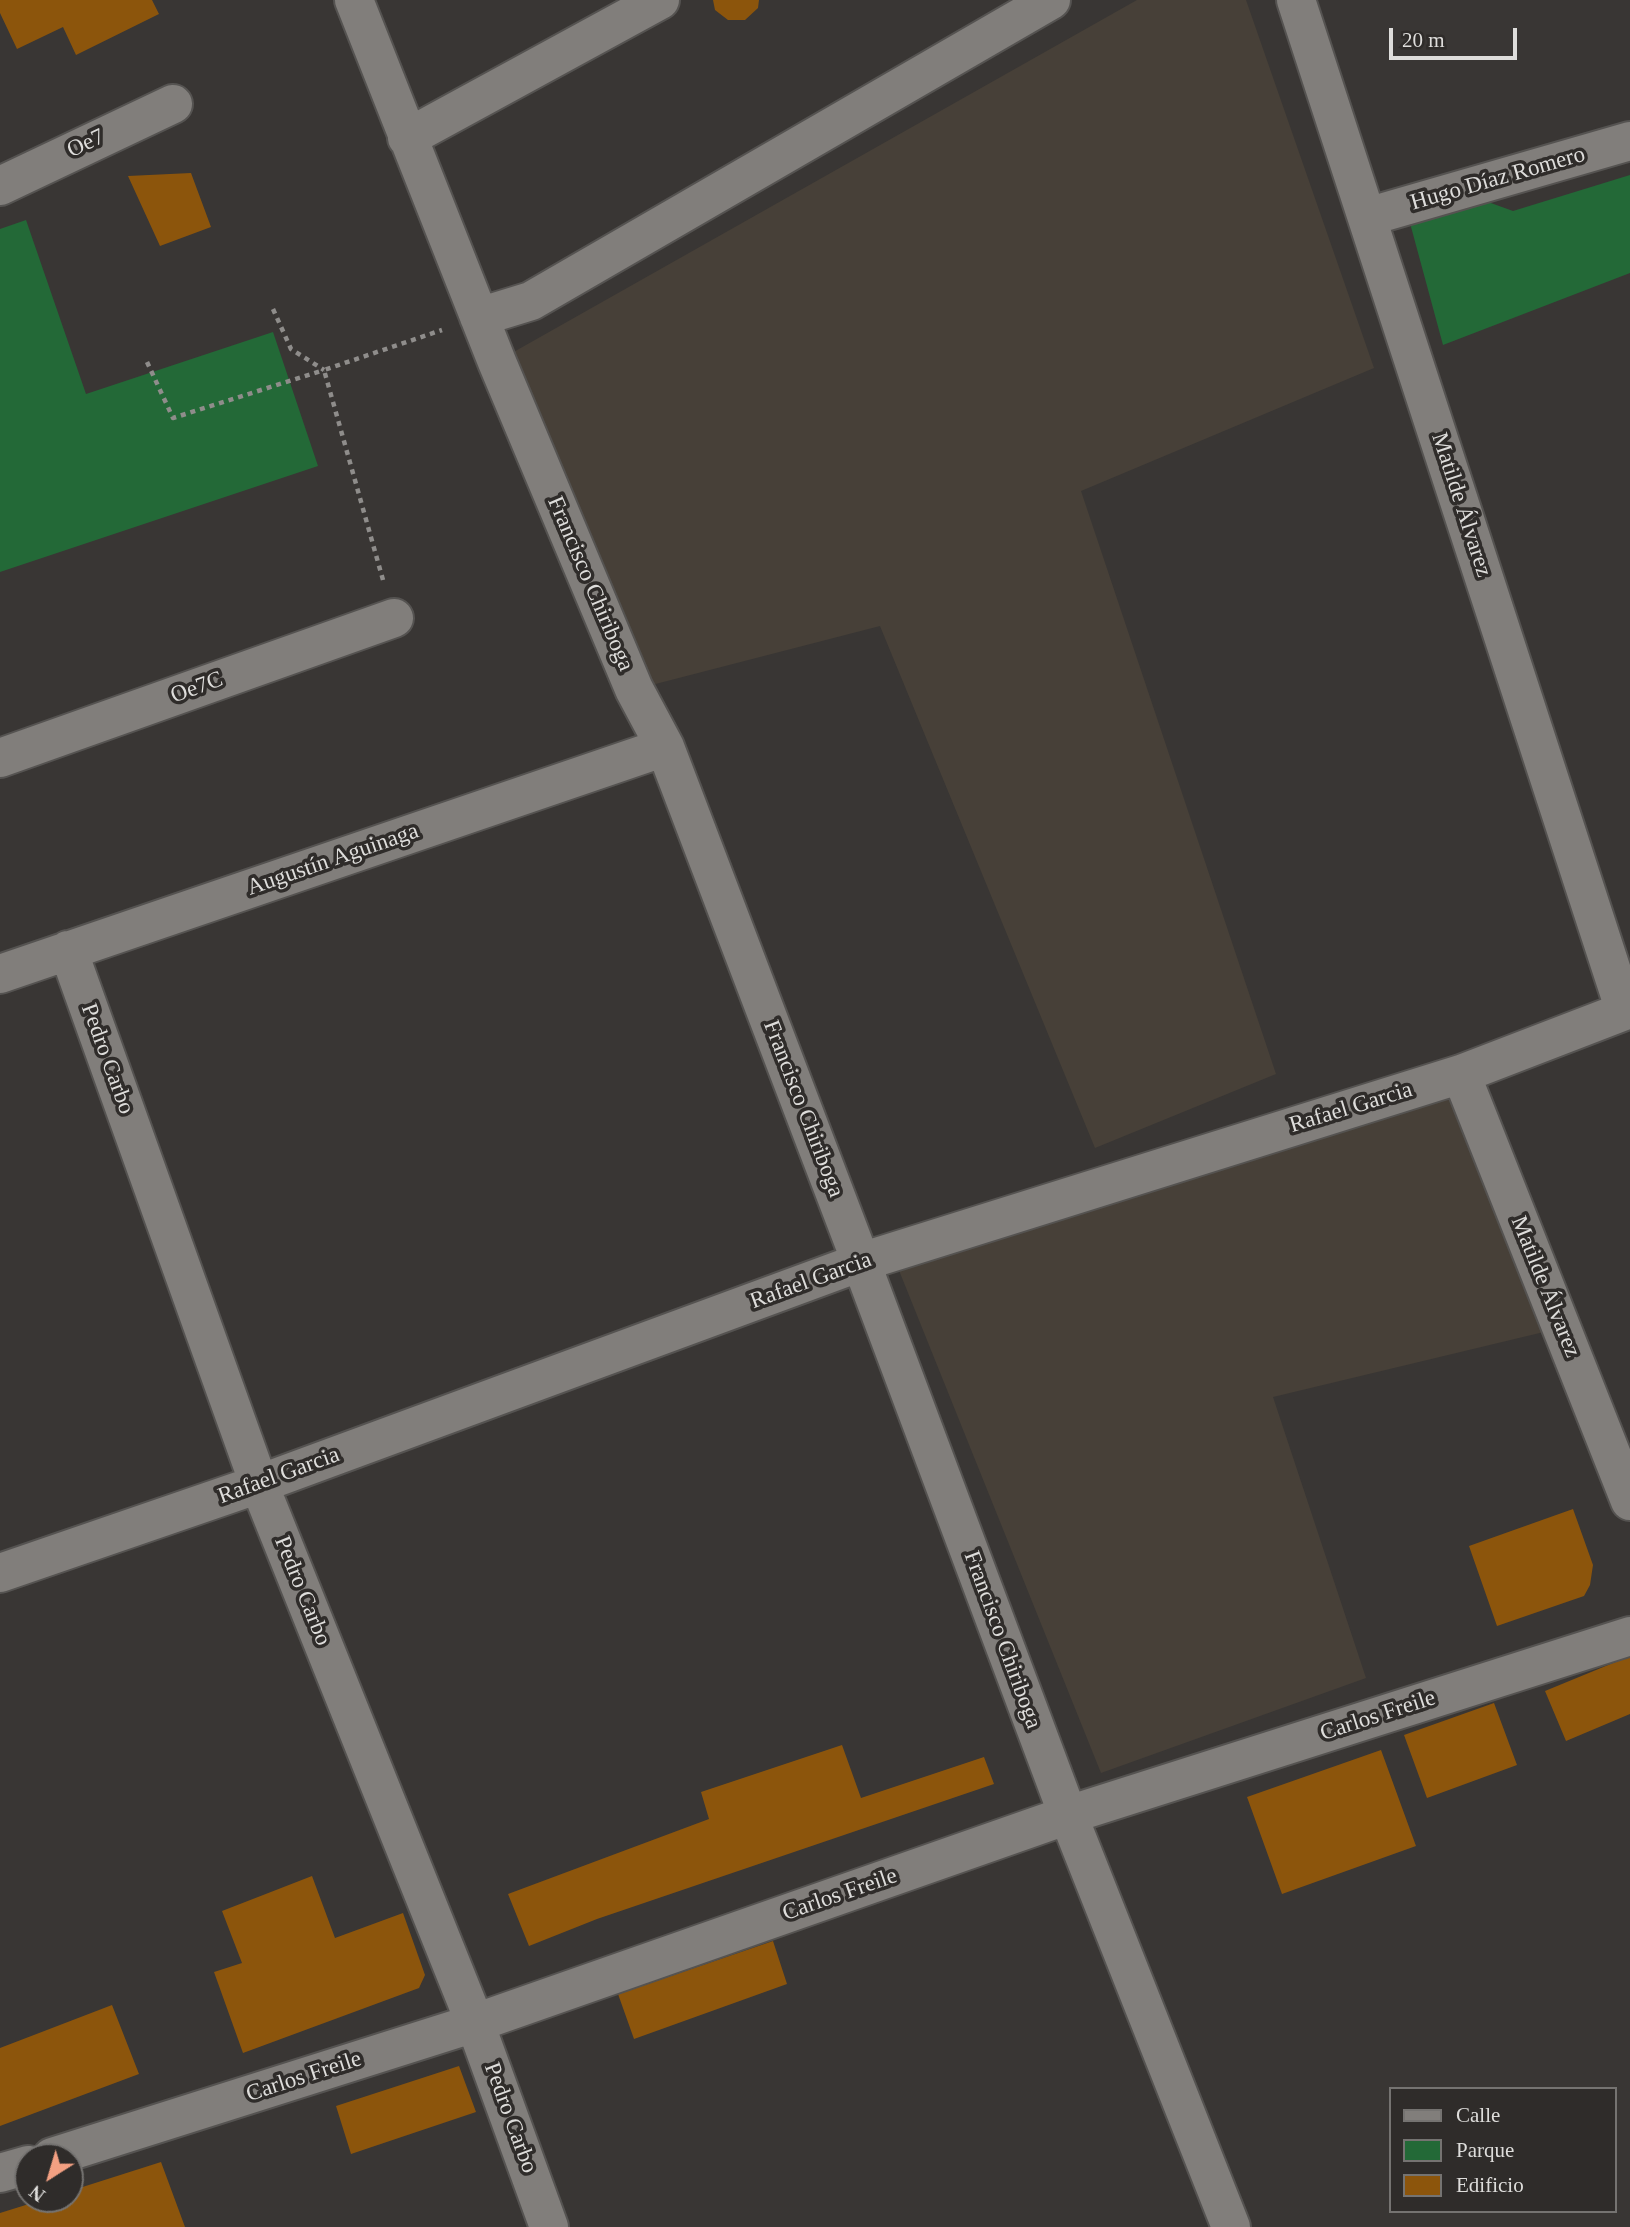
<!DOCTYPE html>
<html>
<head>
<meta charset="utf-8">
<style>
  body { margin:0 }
  #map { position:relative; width:1630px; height:2227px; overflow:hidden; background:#393634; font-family:"Times New Roman",serif }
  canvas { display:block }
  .legend { position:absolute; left:1389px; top:2087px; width:228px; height:126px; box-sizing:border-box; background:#2f2c2a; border:2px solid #757371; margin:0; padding:9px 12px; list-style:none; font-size:21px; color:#dedddb }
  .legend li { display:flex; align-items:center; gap:14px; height:35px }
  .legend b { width:35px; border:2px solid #757371 }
  .north { position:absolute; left:14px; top:2143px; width:70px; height:70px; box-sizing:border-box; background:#2f2c2a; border:2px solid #757371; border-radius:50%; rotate:217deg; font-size:19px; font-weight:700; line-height:28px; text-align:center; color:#dedddb }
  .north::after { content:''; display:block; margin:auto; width:24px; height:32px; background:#f3a082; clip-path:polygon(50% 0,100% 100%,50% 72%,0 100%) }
  .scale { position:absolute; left:1389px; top:28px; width:128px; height:32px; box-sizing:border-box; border:4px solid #dedddb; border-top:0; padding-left:9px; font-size:21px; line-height:24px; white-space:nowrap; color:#dedddb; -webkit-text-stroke:5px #2f2c2a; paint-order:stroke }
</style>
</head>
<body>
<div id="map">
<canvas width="1630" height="2227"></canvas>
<ul class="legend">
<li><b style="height:9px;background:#817e7b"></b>Calle</li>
<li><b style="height:19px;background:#236937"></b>Parque</li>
<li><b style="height:19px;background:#8c550c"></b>Edificio</li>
</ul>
<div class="north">N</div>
<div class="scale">20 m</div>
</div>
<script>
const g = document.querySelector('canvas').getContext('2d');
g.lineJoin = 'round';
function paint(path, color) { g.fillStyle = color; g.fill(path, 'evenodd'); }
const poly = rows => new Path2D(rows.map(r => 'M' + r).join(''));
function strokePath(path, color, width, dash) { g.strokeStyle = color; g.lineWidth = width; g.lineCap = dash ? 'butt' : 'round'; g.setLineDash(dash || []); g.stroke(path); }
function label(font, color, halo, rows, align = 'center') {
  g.font = font + ' "Times New Roman",serif'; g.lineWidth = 7; g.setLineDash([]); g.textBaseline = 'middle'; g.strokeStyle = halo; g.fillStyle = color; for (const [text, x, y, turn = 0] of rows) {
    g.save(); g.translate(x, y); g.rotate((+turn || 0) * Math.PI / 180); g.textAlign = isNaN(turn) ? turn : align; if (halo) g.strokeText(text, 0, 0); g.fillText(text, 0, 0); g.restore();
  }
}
paint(poly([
  [1137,0,1246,0,1374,368,1081,491,1276,1074,1095,1148,880,626,640,688,503,358],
  [1445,1066,1548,1331,1273,1397,1366,1678,1101,1773,890,1248]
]), '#474038');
paint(poly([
  [1630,175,1630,273,1443,345,1407,212,1466,194,1513,211],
  [26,220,86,394,273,332,318,466,0,572,0,229]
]), '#236937');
paint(poly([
  [0,0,152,0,159,14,76,55,63,27,17,49,0,13],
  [713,0,759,0,758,8,745,20,728,20,715,10],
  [191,173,211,227,160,246,128,176],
  [1573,1509,1593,1565,1590,1585,1584,1596,1497,1626,1469,1546],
  [1630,1656,1630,1714,1566,1741,1545,1691],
  [1494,1703,1517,1765,1427,1798,1404,1735],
  [842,1745,861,1798,984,1757,994,1784,597,1919,529,1946,508,1894,709,1819,701,1792],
  [1381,1750,1416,1846,1282,1894,1247,1797],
  [312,1876,335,1938,403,1913,425,1975,419,1988,243,2053,214,1972,242,1963,222,1911],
  [773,1941,787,1984,634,2039,618,1994],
  [112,2005,139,2074,0,2126,0,2048],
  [459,2066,476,2112,351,2154,336,2106],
  [161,2162,185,2227,0,2227,0,2213,45,2199,70,2199,70,2191]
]), '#8c550c');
const minor = poly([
  [354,0,497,362,634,689,665,747,861,1262,1068,1815,1231,2227],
  [1296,0,1625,1011],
  [407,138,660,0],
  [0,186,173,104],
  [1367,217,1630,141],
  [479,317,531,301,1051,0],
  [0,758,394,618],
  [68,950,259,1484,475,2023,549,2227],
  [0,974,665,747],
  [1461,1074,1630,1501],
  [0,1573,259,1484,861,1262,1461,1074,1630,1009],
  [52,2157,475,2023,1068,1815,1630,1636],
  [0,2173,28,2165]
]);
strokePath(minor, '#555351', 42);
strokePath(poly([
  [273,309,291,349,324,370],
  [147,362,173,418,324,370],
  [383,580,324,370,442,330]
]), '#8f8d8b', 4.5, [5, 5]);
strokePath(minor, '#817e7b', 38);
label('23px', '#dedddb', '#2f2c2a', [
  ["Oe7",86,144,-25],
  ["Hugo Díaz Romero",1498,179,-16],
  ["Matilde Álvarez",1461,505,72],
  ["Francisco Chiriboga",590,584,67],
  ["Oe7C",197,688,-20],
  ["Augustín Aguinaga",333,860,-19],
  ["Pedro Carbo",107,1059,70],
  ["Rafael Garcia",1351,1108,-17],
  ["Francisco Chiriboga",803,1109,69],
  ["Rafael Garcia",811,1281,-20],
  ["Matilde Álvarez",1545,1287,68],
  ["Rafael Garcia",279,1476,-20],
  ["Pedro Carbo",302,1591,68],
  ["Francisco Chiriboga",1002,1640,70],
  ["Carlos Freile",1378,1716,-18],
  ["Carlos Freile",840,1895,-19],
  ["Carlos Freile",304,2077,-18],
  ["Pedro Carbo",510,2118,70]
]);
</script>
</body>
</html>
